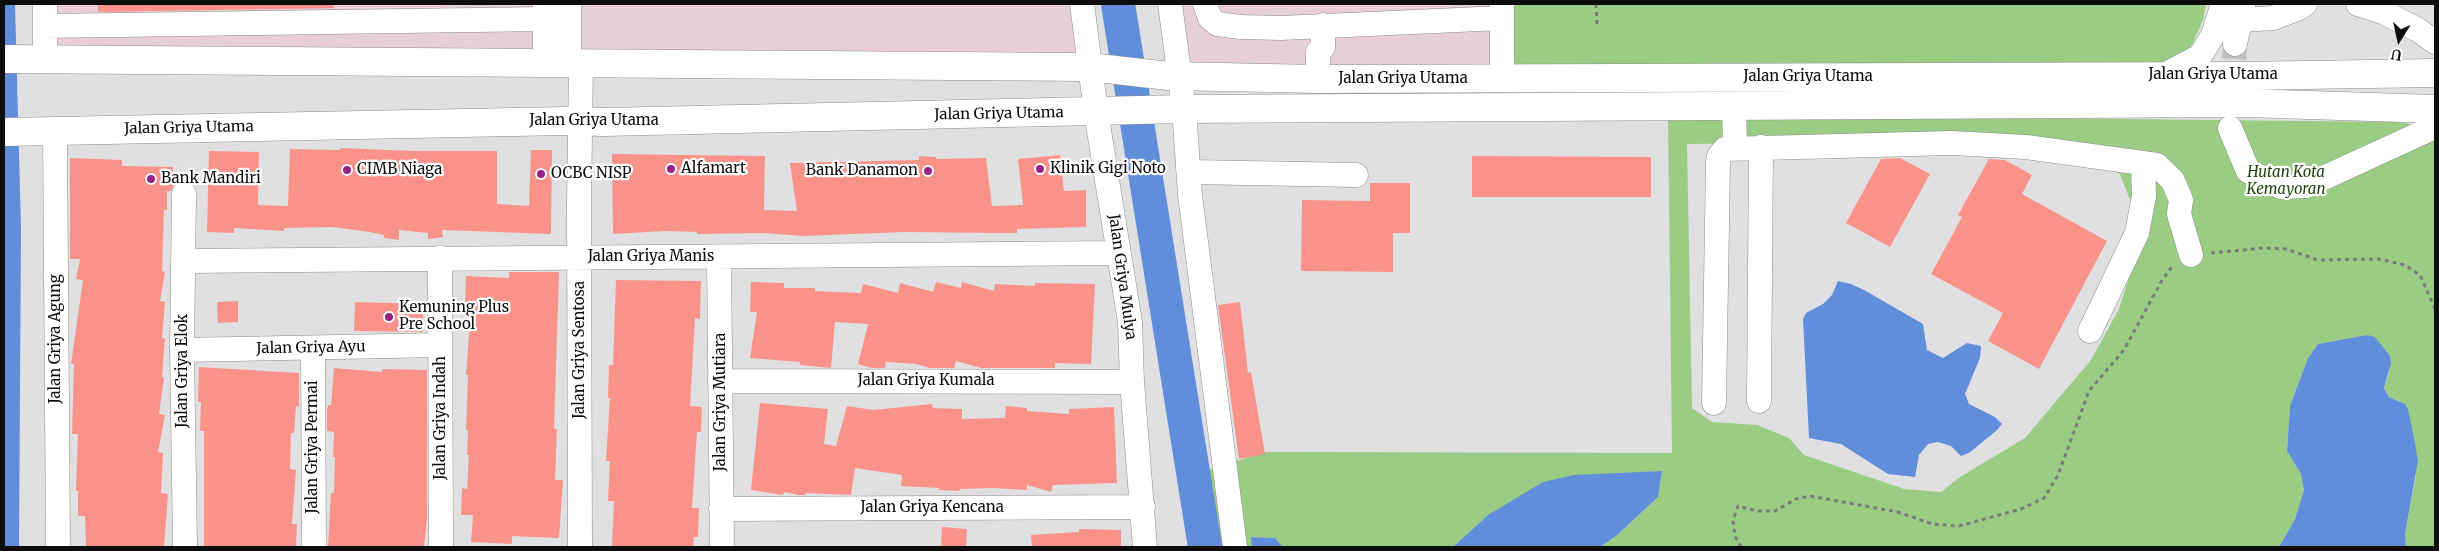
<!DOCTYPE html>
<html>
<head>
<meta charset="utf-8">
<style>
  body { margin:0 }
  #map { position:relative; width:2439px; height:551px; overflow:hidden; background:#e0e0e3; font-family:Merriweather,serif }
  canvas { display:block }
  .frame { position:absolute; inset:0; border:5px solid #0d0d0e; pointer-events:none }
  .north { position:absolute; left:2374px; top:15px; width:50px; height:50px; -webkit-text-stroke:4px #fff; paint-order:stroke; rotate:190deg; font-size:14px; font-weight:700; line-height:20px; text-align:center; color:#0d0d0e }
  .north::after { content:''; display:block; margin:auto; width:18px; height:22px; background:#0d0d0e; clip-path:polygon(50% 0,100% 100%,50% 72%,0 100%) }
</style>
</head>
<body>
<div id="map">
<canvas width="2439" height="551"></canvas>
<div class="frame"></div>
<div class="north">U</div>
</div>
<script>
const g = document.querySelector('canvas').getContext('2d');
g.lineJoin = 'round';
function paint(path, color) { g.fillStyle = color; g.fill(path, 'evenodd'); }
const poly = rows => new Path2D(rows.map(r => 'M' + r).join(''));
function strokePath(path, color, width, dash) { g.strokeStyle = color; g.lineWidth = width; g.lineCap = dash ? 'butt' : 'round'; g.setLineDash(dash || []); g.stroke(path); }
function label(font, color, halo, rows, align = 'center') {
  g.font = font + ' Merriweather,serif'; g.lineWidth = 4.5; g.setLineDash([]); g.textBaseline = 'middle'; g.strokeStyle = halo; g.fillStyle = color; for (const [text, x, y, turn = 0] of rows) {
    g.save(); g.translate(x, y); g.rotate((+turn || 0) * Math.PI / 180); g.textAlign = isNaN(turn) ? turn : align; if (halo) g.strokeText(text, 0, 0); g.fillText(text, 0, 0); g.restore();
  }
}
paint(poly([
  [33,4,1081,4,1089,67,33,47],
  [1170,4,1502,4,1502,78,1181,76]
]), '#e7cfda');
paint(poly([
  [1502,4,2206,4,2203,20,2192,45,2175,64,1502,78],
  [1668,114,2397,122,2435,128,2435,547,2406,547,2405,534,2416,475,2405,404,2389,397,2384,388,2389,373,2390,356,2367,335,2318,344,2308,358,2290,406,2287,451,2301,474,2304,490,2295,519,2279,547,1600,547,1616,536,1658,497,1662,471,1634,473,1488,515,1453,547,1283,547,1275,538,1252,537,1252,547,1212,547,1201,472,1265,452,1672,453],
  [2040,140,2081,146,2120,174,2137,218,2139,247,2119,309,2091,360,2025,438,1960,477,1941,492,1904,489,1804,455,1789,438,1757,425,1712,422,1692,408,1687,144]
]), '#9acc84');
paint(poly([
  [4,4,15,4,21,228,19,547,4,547],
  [1838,281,1851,284,1864,290,1923,324,1927,350,1943,358,1967,343,1981,346,1980,358,1965,394,1969,404,1995,417,2002,424,1996,431,1969,453,1961,456,1951,446,1938,442,1928,444,1919,455,1915,477,1888,474,1841,444,1809,438,1803,319,1806,313,1823,304,1832,295],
  [2367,335,2375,337,2390,356,2391,363,2384,388,2389,397,2405,404,2408,409,2415,443,2418,461,2405,534,2406,547,2279,547,2295,519,2304,490,2301,474,2287,451,2290,406,2308,358,2318,344],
  [1662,471,1658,497,1616,536,1600,547,1453,547,1488,515,1543,482,1574,475],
  [1251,537,1275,538,1283,547,1252,547]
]), '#618eda');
strokePath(poly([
  [1118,4,1205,547]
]), '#618eda', 34);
paint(poly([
  [98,4,333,4,334,8,98,12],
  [340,148,413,151,497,151,497,204,529,206,531,150,552,150,551,234,442,230,443,237,428,239,428,233,399,230,399,240,384,238,384,235,370,232,332,227,284,228,284,231,234,228,234,233,207,232,209,151,259,152,258,205,288,206,290,149,340,150],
  [612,154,765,156,764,210,797,211,790,163,919,160,919,156,936,157,936,159,986,158,992,206,1023,205,1018,159,1060,155,1064,191,1086,190,1086,227,1017,229,1017,233,1001,233,904,232,803,236,763,233,697,234,697,232,665,231,613,234],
  [1472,156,1651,157,1651,197,1472,197],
  [70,158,122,160,122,166,173,167,173,187,171,191,167,191,167,210,164,210,162,271,165,272,160,301,165,302,162,338,165,339,162,377,164,378,159,414,165,415,158,452,163,453,161,493,168,494,164,547,86,547,85,516,78,516,78,491,76,491,78,434,72,434,74,364,71,364,83,280,76,279,80,259,70,259],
  [1900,158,1930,174,1890,247,1846,223,1881,159],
  [1989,159,2005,160,2032,175,2022,194,2107,241,2039,369,1988,341,2003,313,1931,274,1962,217,1958,215],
  [1370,183,1410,183,1410,233,1393,233,1393,272,1301,271,1302,200,1370,201],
  [509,272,559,272,554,429,557,429,555,480,563,480,559,538,512,536,512,544,471,542,473,515,461,515,462,488,467,489,469,455,467,455,468,430,466,430,468,375,466,375,471,310,465,309,466,276,509,278],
  [616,280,701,281,700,319,695,318,690,406,702,407,701,432,697,432,692,508,699,508,698,537,694,537,693,547,612,547,614,501,608,501,610,461,606,461,610,398,608,398,609,365,613,365],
  [751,282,784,283,784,288,815,288,815,291,861,293,863,284,898,293,900,283,933,292,936,282,961,288,962,282,994,291,995,284,1035,286,1035,283,1095,284,1091,364,1055,363,1055,368,981,368,956,361,954,368,930,368,916,364,886,362,885,368,871,368,858,364,868,324,835,322,831,368,800,365,800,362,750,358,757,312,750,312],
  [238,301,238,322,218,323,217,302],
  [355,302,423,304,423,332,354,331],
  [1240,302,1248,373,1251,372,1265,454,1239,459,1218,305],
  [199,367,299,373,299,407,296,406,294,433,291,433,290,469,296,470,292,524,297,524,296,547,204,547,204,431,200,431,201,402,198,402],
  [334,368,382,372,382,369,427,370,427,519,424,547,328,547,331,493,334,493,335,457,333,457,334,432,327,431,327,410,328,405,331,405],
  [760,403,828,409,824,444,836,446,847,406,873,410,932,404,933,408,962,409,962,419,1005,418,1006,406,1027,408,1027,411,1069,414,1069,409,1114,407,1117,483,1053,485,1051,492,1027,485,1027,490,994,488,960,489,959,491,939,490,939,488,901,486,902,475,855,468,851,495,805,493,805,495,799,495,784,492,783,495,751,490],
  [942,527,967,529,966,547,941,547],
  [1079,529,1121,530,1121,547,1032,547,1031,535,1079,532]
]), '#f9938a');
strokePath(poly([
  [2232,95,2235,44]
]), '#c0c0c3', 24, [24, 12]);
const minor = poly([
  [569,4,569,63],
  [1082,4,1096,112,1130,322,1132,382,1145,547],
  [1170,4,1184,109,1190,195,1235,547],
  [1205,4,1210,18,1217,24,1241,27,1281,28,1502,18],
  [1502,4,1502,78],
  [2358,4,2383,12,2418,30,2435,42],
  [2241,20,2273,18,2297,9,2305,4],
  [45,26,545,19],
  [2235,44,2243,5],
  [45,59,45,4],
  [545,62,545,4],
  [2162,76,2200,56,2213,35,2223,4],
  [1318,79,1318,52,1323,47,1323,25],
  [1734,104,1735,148],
  [2230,128,2248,171,2281,187,2306,186,2435,127],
  [55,131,58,547],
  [1190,172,1356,175],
  [184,194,182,350,185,547],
  [719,257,722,547],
  [440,258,441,547],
  [184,261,1119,253],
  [2090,331,2137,233,2144,196,2143,163],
  [313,348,314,547],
  [182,350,440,345],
  [720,381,1132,382],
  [1759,401,1761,147],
  [1714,403,1718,162,1719,156,1725,149,1952,143,2026,147,2157,165,2173,181,2181,200,2179,214,2191,255],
  [721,509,1143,507],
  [580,547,579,204,581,64]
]);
const major = poly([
  [4,59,1089,67,1169,76,1318,79,2238,76,2435,73],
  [4,132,565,121,604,122,1184,109,2245,103,2435,109]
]);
strokePath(minor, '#8c8c8f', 25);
strokePath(major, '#8c8c8f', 29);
strokePath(poly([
  [1596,4,1597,25],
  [2211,253,2264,248,2286,249,2318,260,2379,259,2405,265,2420,275,2435,309],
  [1741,547,1735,536,1733,521,1738,506,1756,511,1775,511,1796,499,1810,496,1898,512,1932,524,1959,526,2021,509,2044,498,2058,475,2089,391,2124,350,2161,282,2173,265]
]), '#7a7a7c', 3, [4, 4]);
strokePath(minor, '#fff', 24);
strokePath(major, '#fff', 28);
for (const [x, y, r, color] of [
  [671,169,5,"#962482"],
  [1040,169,5,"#962482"],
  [347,170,5,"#962482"],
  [928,171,5,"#962482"],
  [541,174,5,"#962482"],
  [151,179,5,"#962482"],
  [389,317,5,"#962482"]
]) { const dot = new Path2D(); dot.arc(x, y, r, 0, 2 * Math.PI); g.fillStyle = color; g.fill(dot); strokePath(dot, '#fff', 2); }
label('15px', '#0d0d0e', '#fff', [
  ["Jalan Griya Utama",2213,75],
  ["Jalan Griya Utama",1808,77],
  ["Jalan Griya Utama",1403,79],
  ["Jalan Griya Utama",999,114,-1],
  ["Jalan Griya Utama",594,121],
  ["Jalan Griya Utama",189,128,-1],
  ["Jalan Griya Manis",651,257],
  ["Jalan Griya Mulya",1122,277,82],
  ["Jalan Griya Agung",56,339,-90],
  ["Jalan Griya Ayu",311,348,-1],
  ["Jalan Griya Sentosa",580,350,-90],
  ["Jalan Griya Elok",183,371,-90],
  ["Jalan Griya Kumala",926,381],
  ["Jalan Griya Mutiara",721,402,-90],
  ["Jalan Griya Indah",441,418,-90],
  ["Jalan Griya Permai",313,447,-90],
  ["Jalan Griya Kencana",932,508]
]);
label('15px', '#0d0d0e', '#fff', [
  ["Alfamart",681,169],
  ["Klinik Gigi Noto",1050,169],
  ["CIMB Niaga",357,170],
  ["Bank Danamon",918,171,"right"],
  ["OCBC NISP",551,174],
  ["Bank Mandiri",161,179],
  ["Kemuning Plus",399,308],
  ["Pre School",399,325]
], 'left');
label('italic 15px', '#244710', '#fff', [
  ["Hutan Kota",2286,173],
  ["Kemayoran",2286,190]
]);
</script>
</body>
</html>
